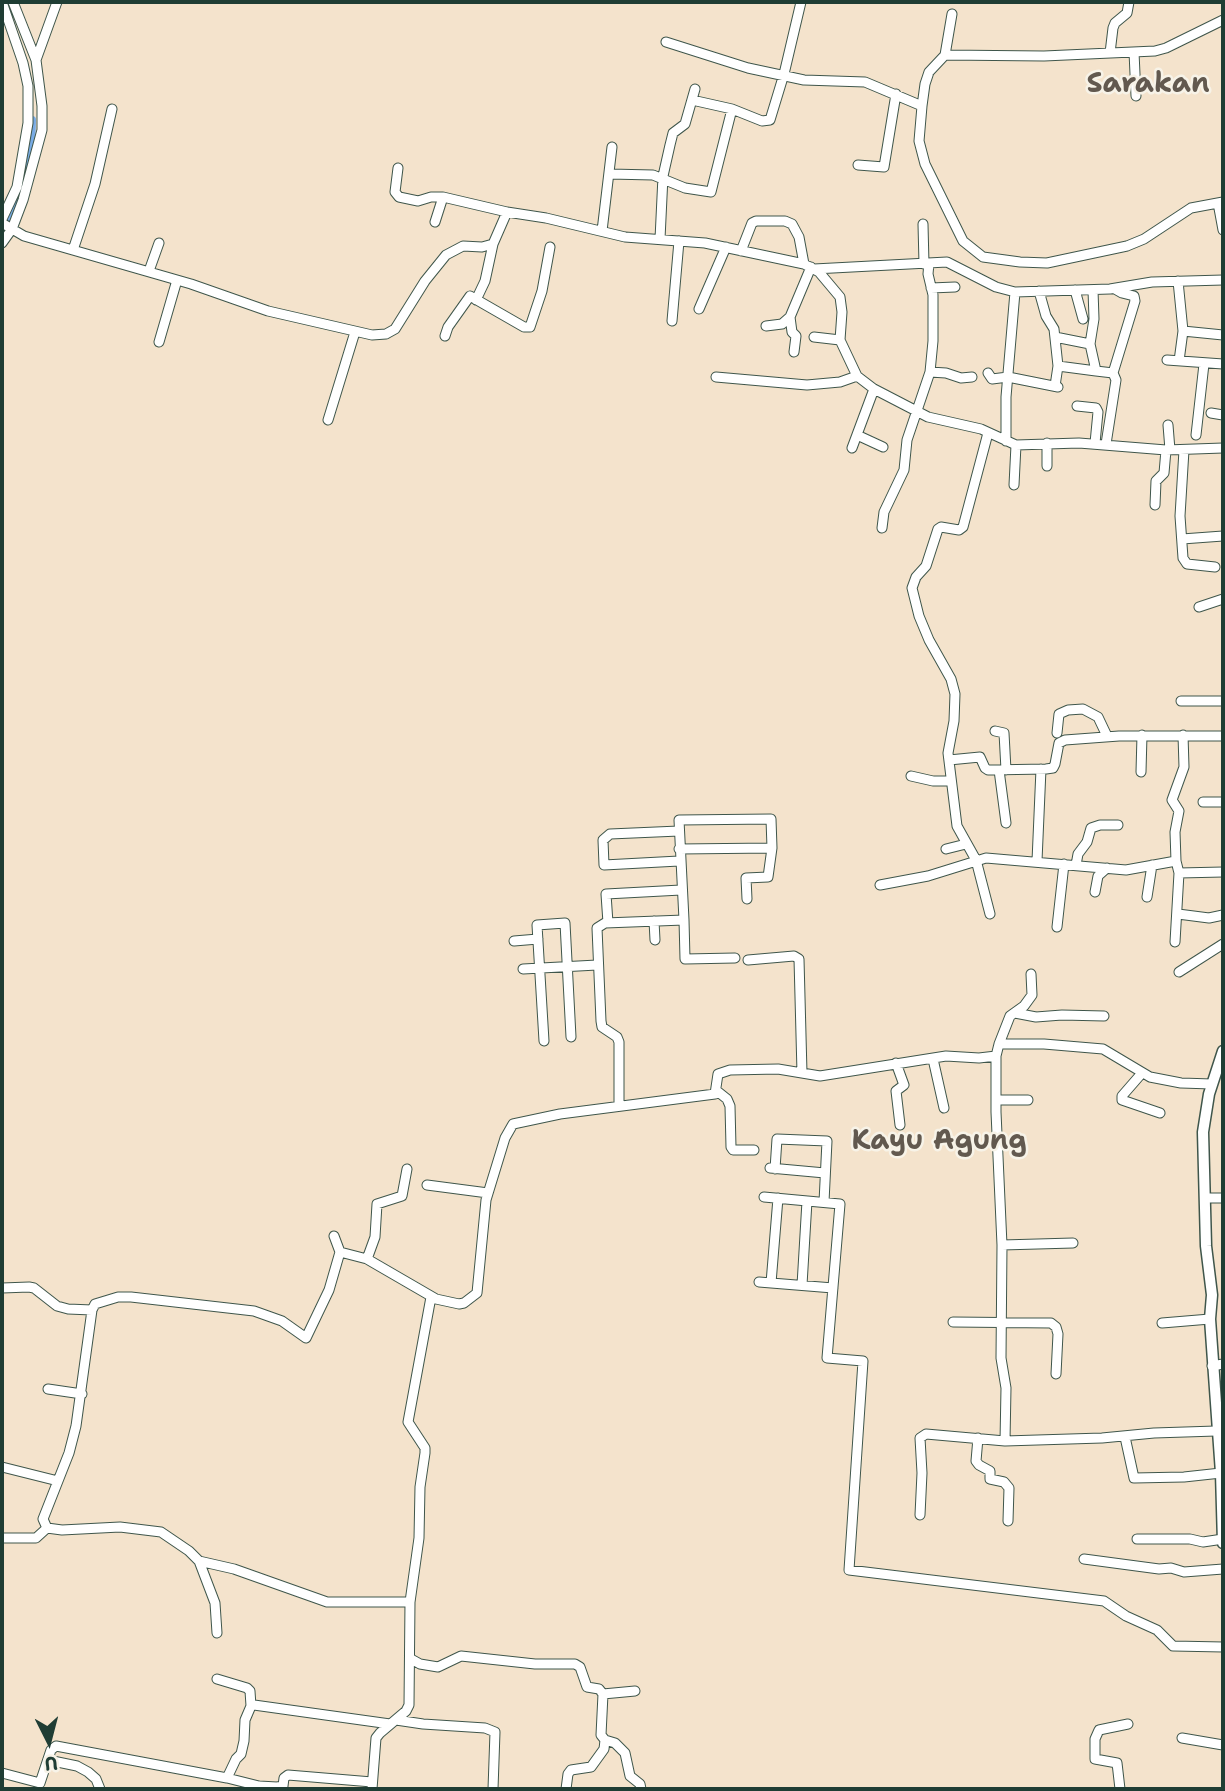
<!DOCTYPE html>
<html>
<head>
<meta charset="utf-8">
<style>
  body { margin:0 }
  #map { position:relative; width:1225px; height:1791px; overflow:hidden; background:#f4e3cc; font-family:"Shantell Sans",sans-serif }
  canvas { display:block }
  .frame { position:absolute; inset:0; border:4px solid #1f3d34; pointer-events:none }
  .north { position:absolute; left:14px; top:1707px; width:70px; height:70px; -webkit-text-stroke:5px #f7f3e8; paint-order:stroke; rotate:174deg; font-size:19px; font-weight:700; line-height:28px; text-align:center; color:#1f3d34 }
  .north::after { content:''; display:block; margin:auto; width:24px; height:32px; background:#1f3d34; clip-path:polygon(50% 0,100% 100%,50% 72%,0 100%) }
</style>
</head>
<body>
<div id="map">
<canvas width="1225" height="1791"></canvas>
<div class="frame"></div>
<div class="north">U</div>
</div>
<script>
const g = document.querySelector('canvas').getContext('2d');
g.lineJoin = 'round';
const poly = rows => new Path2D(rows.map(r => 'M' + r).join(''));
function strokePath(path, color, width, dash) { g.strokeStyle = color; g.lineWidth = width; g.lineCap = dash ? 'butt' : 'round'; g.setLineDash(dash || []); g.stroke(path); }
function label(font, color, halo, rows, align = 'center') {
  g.font = font + ' "Shantell Sans",sans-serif'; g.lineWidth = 5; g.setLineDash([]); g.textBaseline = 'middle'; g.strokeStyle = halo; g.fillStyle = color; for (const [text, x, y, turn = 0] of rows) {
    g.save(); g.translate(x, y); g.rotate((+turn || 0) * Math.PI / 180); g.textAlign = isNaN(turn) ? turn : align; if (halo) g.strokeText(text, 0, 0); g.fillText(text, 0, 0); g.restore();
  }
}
strokePath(poly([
  [2,234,18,197,31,155,32,120]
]), '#78abe5', 8);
const minor = poly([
  [666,42,748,68,804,80,865,82,922,106,925,84,929,72,945,55,1044,56,1155,51,1166,48,1223,20],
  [1134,52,1136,96],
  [1110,53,1113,28,1115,23,1127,13,1129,2],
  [945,55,952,14],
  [36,60,57,2],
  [692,100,732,109,762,121,770,120,784,74,801,2],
  [922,106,919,141,925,164,963,241,983,257,1020,262,1047,263,1127,246,1144,239,1191,208,1223,202],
  [858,165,884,167,896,94],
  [398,168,395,192,399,197,418,201,431,197,443,197,507,212],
  [610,174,653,175,685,188,711,192,732,109],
  [1218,203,1223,230],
  [2,219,17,187,28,123,28,86,23,63,2,2],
  [435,222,443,197],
  [2,223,24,236,191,284,268,311,372,335,386,334,395,329,425,281,446,255,463,246,482,247,493,244,507,212,546,218,625,237,705,243,804,264,819,272,840,297,842,312,840,340,857,376,874,389,928,417,981,429,1016,445,1079,443,1166,450,1223,448],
  [923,224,924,264],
  [602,231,612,147],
  [660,239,663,176,670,145,673,133,685,124,695,89],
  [2,243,12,229,23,200,42,130,42,106,36,60,13,2],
  [73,250,95,184,112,109],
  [741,251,752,223,756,221,785,221,792,224,799,237,804,264],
  [814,269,947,262,996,287,1015,292,1110,289,1152,282,1223,280],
  [149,271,159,243],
  [1178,281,1183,331,1179,361],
  [931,288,955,287],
  [1075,290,1083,319],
  [1039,291,1046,316,1054,329,1058,366,1055,386],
  [476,300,485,281,493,244],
  [699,309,726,247],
  [672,321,679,241],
  [766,326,782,324,790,317],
  [1183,331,1223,335],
  [445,336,448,327,470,296,524,327,530,327,542,291,550,247],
  [814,337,840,340],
  [1055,337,1090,344,1096,371,1113,373],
  [159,342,177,280],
  [1090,344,1094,319,1093,290],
  [794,352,796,336,792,332,790,317,811,267],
  [1167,360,1223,364],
  [1058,366,1096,371],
  [930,372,946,373,961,378,972,377],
  [988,373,992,379,1008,377,1058,387],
  [716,377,807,385,840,382,857,376],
  [1077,406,1096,408,1098,412,1095,443],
  [1211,413,1223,415],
  [328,420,355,332],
  [1168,425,1170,450],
  [988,433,963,527,959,530,941,527,938,529,926,566,916,577,912,588,919,616,929,640,951,679,955,694,954,721,948,753,957,826,976,860,990,914],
  [857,435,883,447],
  [1196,435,1204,364],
  [1006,441,1006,397,1015,292],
  [1106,444,1116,380,1113,373,1135,301,1134,296,1122,293,1115,289],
  [852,448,874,389],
  [1184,450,1180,516,1183,558,1187,564,1215,567],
  [1047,466,1047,443],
  [1014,485,1016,445],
  [1155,505,1156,481,1164,473,1166,450],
  [882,528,884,512,904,470,907,440,930,372,933,341,933,295,928,274,929,263],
  [1182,539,1223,536],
  [1199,607,1223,599],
  [1181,701,1223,701],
  [995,731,1004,733,1006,770],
  [1057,733,1059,714,1068,710,1083,709,1098,717,1107,736],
  [949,760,980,757,985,768,988,770,1046,769,1053,768,1055,764,1059,743,1065,740,1119,736,1223,736],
  [999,770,1006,823],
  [1141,772,1142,735],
  [911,776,933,781,951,781],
  [1203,802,1223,802],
  [679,831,610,834,603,840,604,865,679,861],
  [679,849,772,848],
  [946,849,966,844],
  [1037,861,1041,769],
  [1076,865,1078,854,1087,842,1091,828,1100,825,1118,825],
  [1179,873,1223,872],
  [880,885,928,876,986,858,1126,870,1176,861],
  [1095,892,1098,876,1107,868],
  [1147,897,1152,865],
  [1178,914,1209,918,1223,915],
  [684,920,679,820,771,819,772,848,768,877,746,878,747,899],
  [654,921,655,940],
  [608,923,606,894,681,890],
  [1057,927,1064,864],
  [514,941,538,939],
  [1175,942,1179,873,1176,861,1175,832,1179,811,1172,800,1184,767,1183,735],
  [748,960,794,956,799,959,802,1073],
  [523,969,597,965],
  [1179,972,1223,944],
  [1015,1013,1036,1017,1062,1015,1104,1016],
  [544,1041,537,925,565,923,571,1037],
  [999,1044,1010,1016,1024,1006,1032,995,1031,974],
  [933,1059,944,1108],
  [896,1063,904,1085,896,1091,900,1125],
  [1142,1073,1122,1096,1122,1100,1160,1113],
  [717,1091,727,1099,730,1106,731,1147,733,1150,754,1150],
  [997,1100,1028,1100],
  [619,1105,619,1042,617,1037,602,1027,601,1021,597,928,605,923,684,920,685,959,735,958],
  [770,1168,825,1173],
  [775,1169,777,1139,827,1141,824,1202],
  [427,1185,488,1193],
  [764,1197,840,1204,827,1358,863,1361,849,1570,1104,1601,1126,1616,1157,1630,1173,1646,1223,1647],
  [1205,1198,1223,1198],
  [334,1236,340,1252,367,1259,436,1299,459,1304,464,1303,477,1293,486,1200,505,1138,513,1124,560,1114,715,1094,718,1074,730,1070,778,1069,820,1076,946,1056,979,1058,996,1056],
  [1002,1245,1073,1243],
  [367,1259,375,1237,377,1204,402,1196,407,1169],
  [759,1282,833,1288],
  [771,1283,778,1198],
  [802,1285,807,1201],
  [2,1288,29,1287,34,1288,57,1306,68,1309,92,1310],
  [953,1322,1051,1323,1056,1327,1058,1334,1056,1374],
  [1162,1323,1210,1319],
  [1212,1366,1223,1364],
  [48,1389,82,1394],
  [1125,1437,1134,1478,1184,1477,1221,1473],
  [978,1438,976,1461,979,1465,990,1471,990,1479,1004,1482,1009,1488,1008,1521],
  [1005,1441,1006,1388,1001,1358,1002,1245,996,1112,996,1056,999,1044,1044,1044,1103,1049,1150,1077,1181,1083,1212,1084],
  [2,1467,58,1481],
  [920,1515,922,1473,920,1438,926,1434,1005,1441,1102,1438,1154,1433,1216,1431],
  [47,1528,43,1519,69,1453,76,1426,92,1310,95,1304,118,1297,131,1297,254,1311,282,1321,306,1338,329,1290,340,1252],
  [47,1528,62,1530,120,1527,161,1532,189,1551,199,1561,234,1569,327,1602,410,1602],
  [2,1538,36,1538,47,1528],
  [1137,1539,1190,1539,1203,1542,1223,1539],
  [1084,1559,1159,1569,1171,1568,1184,1572,1223,1569],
  [199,1561,215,1603,217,1633],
  [411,1659,420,1664,438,1667,461,1656,535,1664,575,1664,580,1667,587,1687,599,1689,603,1694,601,1735,605,1740,604,1749,591,1767,571,1770,568,1774,566,1789],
  [217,1679,247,1688,250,1691,251,1706],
  [603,1694,635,1691],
  [396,1720,423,1724,485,1728,495,1732,493,1789],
  [1182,1738,1223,1745],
  [605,1740,615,1743,625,1753,630,1776,640,1784,641,1789],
  [48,1760,77,1766,88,1772,96,1779,100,1789],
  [2,1773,40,1783,51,1750,56,1746,227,1778,236,1759,241,1754,244,1741,245,1720,251,1706,254,1705,390,1724],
  [227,1778,259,1786,277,1787,283,1786,284,1778,288,1775,372,1782],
  [372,1789,376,1738,380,1733,406,1711,409,1705,410,1602,419,1538,420,1487,425,1453,425,1448,408,1422,431,1297],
  [1120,1789,1117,1763,1095,1759,1095,1739,1099,1730,1128,1724]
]);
const tertiary = poly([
  [1223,1051,1209,1094,1203,1132,1206,1246,1212,1295,1210,1319,1221,1473,1223,1543]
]);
strokePath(minor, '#3f564b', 11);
strokePath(tertiary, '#3f564b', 13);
strokePath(minor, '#fff', 9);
strokePath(tertiary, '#fff', 10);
label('bold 28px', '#62594f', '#f7f3e8', [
  ["Sarakan",1148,85],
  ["Kayu Agung",939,1142]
]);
</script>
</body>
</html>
